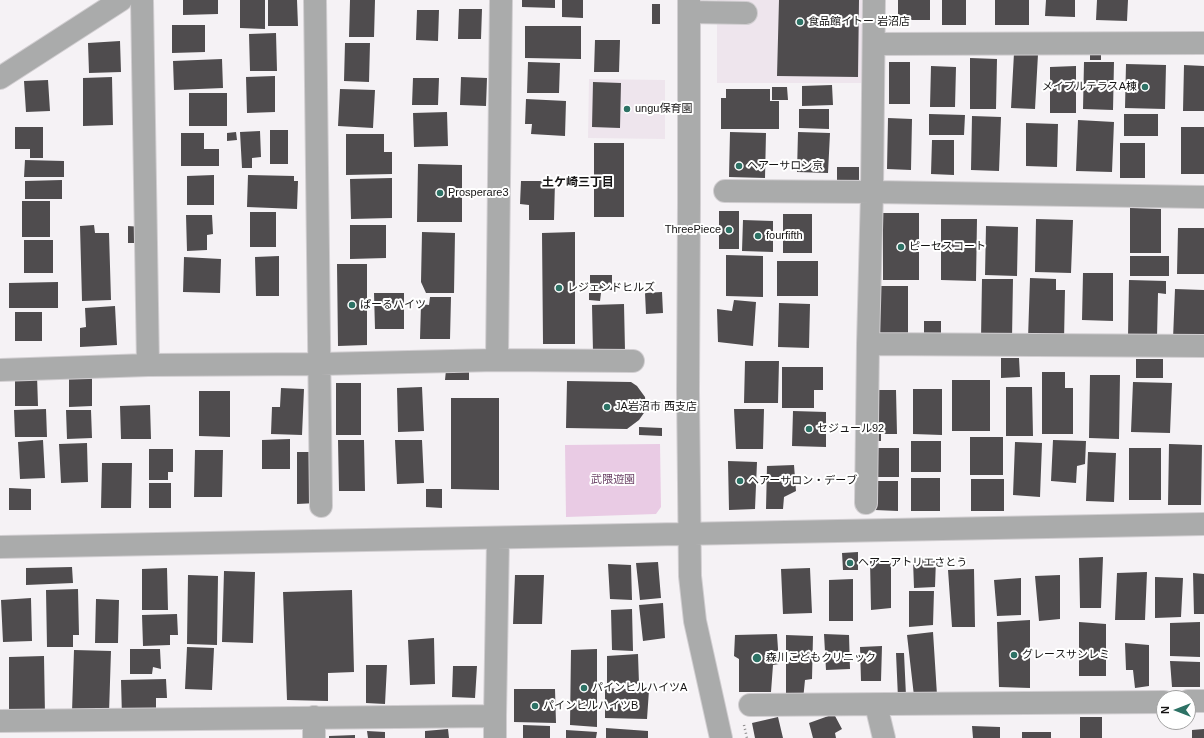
<!DOCTYPE html>
<html>
<head>
<meta charset="utf-8">
<style>
  body { margin:0 }
  #map { position:relative; width:1204px; height:738px; overflow:hidden; background:#f5f2f5; font-family:Helvetica,sans-serif }
  canvas { display:block }
  .north { position:absolute; left:1156px; top:690px; width:40px; height:40px; box-sizing:border-box; background:#fff; border:1px solid #a1a1a1; border-radius:50%; rotate:270deg; font-size:11px; font-weight:700; line-height:16px; text-align:center; color:#151414 }
  .north::after { content:''; display:block; margin:auto; width:14px; height:18px; background:#2d7265; clip-path:polygon(50% 0,100% 100%,50% 72%,0 100%) }
</style>
</head>
<body>
<div id="map">
<canvas width="1204" height="738"></canvas>
<div class="north">N</div>
</div>
<script>
const g = document.querySelector('canvas').getContext('2d');
g.lineJoin = 'round';
function paint(path, color) { g.fillStyle = color; g.fill(path, 'evenodd'); }
const poly = rows => new Path2D(rows.map(r => 'M' + r).join(''));
function strokePath(path, color, width, dash) { g.strokeStyle = color; g.lineWidth = width; g.lineCap = dash ? 'butt' : 'round'; g.setLineDash(dash || []); g.stroke(path); }
function label(font, color, halo, rows, align = 'center') {
  g.font = font + ' Helvetica,"Noto Sans JP",sans-serif'; g.lineWidth = 4; g.setLineDash([]); g.textBaseline = 'middle'; g.strokeStyle = halo; g.fillStyle = color; for (const [text, x, y, turn = 0] of rows) {
    g.save(); g.translate(x, y); g.rotate((+turn || 0) * Math.PI / 180); g.textAlign = isNaN(turn) ? turn : align; if (halo) g.strokeText(text, 0, 0); g.fillText(text, 0, 0); g.restore();
  }
}
paint(poly([
  [717,0,864,0,864,83,717,83],
  [589,79,665,80,665,139,588,138]
]), '#eee5ed');
paint(poly([
  [660,444,661,507,656,514,566,517,565,445]
]), '#e9cbe4');
paint(poly([
  [183,0,218,0,218,14,183,15],
  [240,0,265,0,265,29,240,28],
  [268,0,297,0,298,26,268,26],
  [350,0,375,0,374,37,349,37],
  [522,0,555,0,555,8,522,7],
  [562,0,583,0,583,18,562,17],
  [779,0,859,0,858,77,777,76],
  [898,0,930,0,930,20,898,20],
  [942,0,966,0,966,25,942,25],
  [995,0,1029,0,1029,25,995,25],
  [1046,0,1075,0,1075,17,1045,16],
  [1097,0,1128,0,1127,21,1096,20],
  [652,4,660,4,660,24,652,24],
  [459,9,482,9,481,39,458,39],
  [417,10,439,10,438,41,416,40],
  [172,25,205,25,205,52,172,53],
  [525,26,581,26,581,59,525,58],
  [276,33,277,71,250,71,249,34],
  [595,40,620,40,619,72,594,72],
  [120,41,121,72,89,73,88,43],
  [345,43,370,43,369,82,344,81],
  [1090,50,1101,50,1101,60,1090,60],
  [1014,53,1038,54,1035,109,1011,108],
  [970,58,997,59,996,109,970,109],
  [222,59,223,88,174,90,173,61],
  [528,62,560,63,559,93,527,93],
  [889,62,910,62,910,104,889,104],
  [1084,62,1114,62,1113,110,1083,109],
  [1126,64,1166,65,1165,109,1125,108],
  [1184,65,1204,66,1204,111,1183,111],
  [931,66,956,67,955,107,930,107],
  [1076,66,1076,113,1050,113,1050,67],
  [275,76,275,112,247,113,246,77],
  [112,77,113,125,83,126,83,78],
  [461,77,487,78,486,106,460,105],
  [413,78,439,78,438,105,412,105],
  [48,80,50,111,26,112,24,81],
  [593,82,621,83,620,128,592,127],
  [832,85,833,105,802,106,802,86],
  [772,87,787,87,788,100,772,100],
  [340,89,375,90,373,128,338,126],
  [726,89,770,89,770,101,779,101,779,129,721,129,721,98,726,98],
  [189,93,227,93,227,126,189,126],
  [526,99,566,101,565,136,531,134,532,124,525,124],
  [799,109,829,109,829,129,799,128],
  [447,112,448,146,414,147,413,113],
  [929,114,965,115,964,135,929,135],
  [1124,114,1158,114,1158,136,1124,136],
  [972,116,1001,117,999,171,971,170],
  [888,118,912,119,911,170,887,169],
  [1078,120,1114,122,1112,172,1076,171],
  [1026,123,1058,124,1057,167,1026,166],
  [15,127,43,127,43,158,30,158,30,149,15,149],
  [1181,127,1204,127,1204,174,1181,174],
  [270,130,288,130,288,164,270,164],
  [260,131,261,157,252,158,252,168,242,168,240,132],
  [236,132,237,140,227,141,227,133],
  [730,132,766,133,765,178,729,177],
  [798,132,830,133,828,173,797,172],
  [181,133,204,133,204,149,219,149,219,166,181,166],
  [346,134,384,134,384,152,392,152,392,174,346,175],
  [932,140,954,140,954,175,931,174],
  [594,143,624,143,624,217,594,217],
  [1120,143,1145,143,1145,178,1120,178],
  [25,160,64,161,64,177,24,177],
  [418,164,462,165,462,222,417,222],
  [837,167,859,167,859,181,837,181],
  [214,175,214,205,187,205,187,176],
  [248,175,294,176,294,181,298,181,297,209,247,207],
  [392,178,392,218,351,219,350,179],
  [62,180,62,199,25,199,25,181],
  [521,181,555,181,554,220,529,220,529,205,520,204],
  [22,201,50,201,50,237,22,237],
  [1130,208,1161,209,1161,253,1130,253],
  [719,211,739,211,739,249,719,249],
  [250,212,276,212,276,247,250,247],
  [883,213,919,213,919,280,883,280],
  [783,214,812,214,812,253,783,253],
  [186,215,212,215,213,234,207,235,207,250,187,251],
  [941,219,977,219,976,281,941,280],
  [1036,219,1073,220,1071,273,1035,272],
  [743,220,773,221,773,252,742,251],
  [94,225,95,233,109,233,111,300,82,301,80,226],
  [350,225,386,225,386,258,350,259],
  [128,226,142,227,142,243,128,243],
  [986,226,1018,227,1017,276,985,275],
  [1178,228,1204,228,1204,274,1177,274],
  [422,232,455,233,454,293,426,293,421,282],
  [575,232,575,344,543,344,542,233],
  [24,240,53,240,53,273,24,273],
  [726,255,763,256,763,297,726,296],
  [279,256,279,296,256,296,255,257],
  [1130,256,1169,256,1169,276,1130,276],
  [184,257,221,259,220,293,183,292],
  [777,261,818,261,818,296,777,296],
  [337,264,367,264,367,345,338,346],
  [1083,273,1113,273,1113,321,1082,320],
  [590,275,612,275,612,290,590,290],
  [1030,278,1056,279,1056,290,1065,290,1064,341,1028,339],
  [982,279,1013,279,1012,339,981,339],
  [1129,280,1166,281,1166,294,1158,293,1157,338,1128,337],
  [58,282,58,308,9,308,9,283],
  [875,286,908,286,908,338,876,339],
  [1175,289,1204,290,1204,340,1173,339],
  [662,292,663,313,646,314,645,293],
  [374,293,404,293,404,329,375,329],
  [589,293,601,293,600,301,589,300],
  [430,297,451,297,450,339,420,339,421,304,429,305],
  [734,300,756,302,753,346,718,342,717,309,732,311],
  [779,303,810,304,809,348,778,347],
  [624,304,625,351,593,352,592,305],
  [115,306,117,345,80,347,80,328,86,327,85,308],
  [15,312,42,312,42,341,15,341],
  [924,321,941,321,941,337,924,337],
  [1001,358,1019,358,1020,377,1001,378],
  [1136,359,1163,359,1163,378,1136,378],
  [745,361,779,361,778,403,744,403],
  [782,367,823,367,823,390,814,390,814,408,782,408],
  [446,370,469,370,469,380,445,380],
  [1042,372,1065,372,1065,388,1073,388,1073,434,1042,434],
  [92,374,92,406,69,407,69,375],
  [37,375,38,406,15,406,15,376],
  [1090,375,1120,375,1119,439,1089,438],
  [952,380,990,380,990,431,952,431],
  [567,381,631,382,637,386,645,397,646,410,639,420,627,429,566,428],
  [1133,382,1172,383,1170,433,1131,432],
  [336,383,361,383,361,435,336,435],
  [422,387,424,431,398,432,397,388],
  [1006,387,1032,387,1033,436,1006,436],
  [281,388,304,389,302,435,271,434,272,407,280,407],
  [913,389,942,389,942,435,913,434],
  [871,390,896,390,897,434,881,434,881,441,872,441],
  [199,391,230,391,230,437,199,436],
  [451,398,499,398,499,490,451,489],
  [150,405,151,439,121,439,120,406],
  [46,409,47,437,15,437,14,410],
  [734,409,764,409,763,449,736,449],
  [66,410,91,410,92,438,67,439],
  [793,411,826,412,826,447,792,446],
  [639,427,662,428,662,436,639,435],
  [970,437,1003,437,1003,475,970,475],
  [290,439,290,469,262,469,262,440],
  [43,440,45,478,20,479,18,442],
  [338,440,364,440,365,491,339,491],
  [395,440,422,440,424,483,397,484],
  [1053,440,1086,441,1085,464,1077,466,1076,483,1051,481],
  [911,441,941,441,941,472,911,472],
  [1015,442,1042,443,1040,497,1013,495],
  [87,443,88,482,61,483,59,444],
  [1169,444,1202,445,1201,505,1168,505],
  [871,448,899,448,899,477,871,477],
  [1129,448,1161,448,1161,500,1129,500],
  [149,449,173,449,173,472,168,472,168,480,149,480],
  [195,450,223,450,222,497,194,497],
  [297,452,316,452,317,503,297,504],
  [1088,452,1116,453,1114,502,1086,501],
  [728,461,757,462,755,509,729,510],
  [102,463,132,463,131,508,101,508],
  [794,465,796,491,784,497,783,509,766,509,767,466],
  [911,478,940,478,940,511,911,511],
  [971,479,1004,479,1004,511,971,511],
  [875,481,898,481,898,511,875,510],
  [149,483,171,483,171,508,149,508],
  [9,488,31,489,31,510,9,510],
  [426,489,442,489,442,508,426,507],
  [858,552,858,570,843,570,842,553],
  [1103,557,1101,608,1080,608,1079,558],
  [891,559,891,608,871,610,870,560],
  [936,559,935,587,914,588,913,560],
  [658,562,661,598,640,600,636,563],
  [608,564,631,565,632,600,610,599],
  [72,567,73,583,26,585,26,568],
  [167,568,168,610,142,610,142,569],
  [810,568,812,613,783,614,781,569],
  [974,569,975,627,952,627,948,570],
  [224,571,255,572,253,643,222,642],
  [1147,572,1145,620,1115,620,1117,573],
  [1193,573,1204,574,1204,614,1194,614],
  [188,575,218,576,217,645,187,644],
  [515,575,544,575,542,624,513,624],
  [1060,575,1060,619,1039,621,1035,576],
  [1155,577,1183,578,1181,617,1155,618],
  [1021,578,1021,615,997,616,994,580],
  [853,579,853,621,829,621,829,580],
  [78,589,79,635,73,635,73,647,47,647,46,590],
  [352,590,354,672,328,673,328,701,287,700,283,592],
  [909,591,934,591,933,625,909,627],
  [31,598,32,641,3,642,1,600],
  [96,599,119,600,118,643,95,643],
  [663,603,665,638,643,641,639,605],
  [632,609,633,651,612,650,611,610],
  [177,614,178,635,170,635,170,645,143,646,142,615],
  [1030,620,1030,688,999,687,997,622],
  [1079,622,1106,624,1106,676,1079,676],
  [1200,622,1200,657,1170,656,1170,623],
  [933,632,937,695,914,696,907,635],
  [777,634,779,664,773,665,771,692,739,692,739,659,734,656,735,635],
  [824,634,849,635,850,669,826,670],
  [786,635,813,636,812,679,805,680,803,700,786,702],
  [434,638,435,684,410,685,408,640],
  [1125,643,1149,645,1149,686,1135,688,1133,670,1126,670],
  [882,646,881,681,861,681,860,647],
  [187,647,214,648,212,690,185,689],
  [130,649,160,649,161,669,153,667,152,674,130,674],
  [597,649,597,727,570,725,571,650],
  [74,650,111,651,109,713,72,712],
  [896,653,904,653,906,696,898,698],
  [638,654,639,684,607,683,607,656],
  [44,656,45,716,9,717,9,657],
  [1170,661,1200,662,1200,687,1172,687],
  [366,665,387,665,385,704,366,703],
  [453,666,477,666,475,698,452,697],
  [166,679,167,698,156,698,156,716,122,717,121,680],
  [605,688,649,690,647,719,605,718],
  [514,689,555,689,556,723,514,722],
  [834,714,842,729,835,733,836,738,813,738,809,723],
  [778,717,783,738,755,738,752,723],
  [1080,717,1102,717,1102,738,1080,738],
  [523,725,550,726,550,738,523,738],
  [972,726,1000,727,1000,738,973,738],
  [606,728,648,731,648,738,606,738],
  [448,729,449,738,425,738,425,731],
  [1204,729,1204,738,1192,738,1192,730],
  [566,730,597,732,596,738,566,738],
  [367,731,385,732,385,738,368,738],
  [1022,732,1051,732,1051,738,1022,738],
  [355,735,355,738,329,738,329,736]
]), '#4f4c4e');
const minor = poly([
  [142,0,148,365],
  [315,0,321,506],
  [689,0,689,202,688,392,690,576,695,621,721,738],
  [689,12,746,13],
  [874,44,1204,43],
  [0,78,121,0],
  [725,191,872,192,1204,197],
  [868,344,1204,346],
  [497,360,501,0],
  [0,370,148,365,320,364,497,360,633,361],
  [866,503,868,344,872,192,874,0],
  [0,547,1204,524],
  [1188,701,1204,701],
  [750,705,1164,702],
  [876,705,884,738],
  [495,716,498,538],
  [0,721,495,716,495,738],
  [314,738,314,717]
]);
strokePath(minor, '#d1ced1', 24);
strokePath(poly([
  [744,725,747,738]
]), '#8e8c8d', 2.5, [1, 3]);
strokePath(minor, '#aaabab', 22);
for (const [x, y, r, color] of [
  [800,22,4,"#2d7265"],
  [1145,87,4,"#2d7265"],
  [627,109,4,"#2d7265"],
  [739,166,4,"#2d7265"],
  [440,193,4,"#2d7265"],
  [729,230,4,"#2d7265"],
  [758,236,4,"#2d7265"],
  [901,247,4,"#2d7265"],
  [559,288,4,"#2d7265"],
  [352,305,4,"#2d7265"],
  [607,407,4,"#2d7265"],
  [809,429,4,"#2d7265"],
  [740,481,4,"#2d7265"],
  [850,563,4,"#2d7265"],
  [1014,655,4,"#2d7265"],
  [757,658,5,"#2d7265"],
  [584,688,4,"#2d7265"],
  [535,706,4,"#2d7265"]
]) { const dot = new Path2D(); dot.arc(x, y, r, 0, 2 * Math.PI); g.fillStyle = color; g.fill(dot); strokePath(dot, '#fff', 1.5); }
label('11px', '#151414', '#fff', [
  ["食品館イトー 岩沼店",808,22],
  ["メイプルテラスA棟",1137,87,"right"],
  ["ungu保育園",635,109],
  ["ヘアーサロン京",747,166],
  ["Prosperare3",448,193],
  ["ThreePiece",721,230,"right"],
  ["fourfifth",766,236],
  ["ピーセスコート",909,247],
  ["レジェンドヒルズ",567,288],
  ["ぱーるハイツ",360,305],
  ["JA岩沼市 西支店",615,407],
  ["セジュール92",817,429],
  ["ヘアーサロン・デーブ",748,481],
  ["ヘアーアトリエさとう",858,563],
  ["グレースサンレミ",1022,655],
  ["森川こどもクリニック",766,658],
  ["パインヒルハイツA",592,688],
  ["パインヒルハイツB",543,706]
], 'left');
label('11px', '#6c4367', '#fff', [
  ["武隈遊園",613,480]
]);
label('bold 12px', '#151414', '#fff', [
  ["土ケ崎三丁目",578,183]
]);
</script>
</body>
</html>
